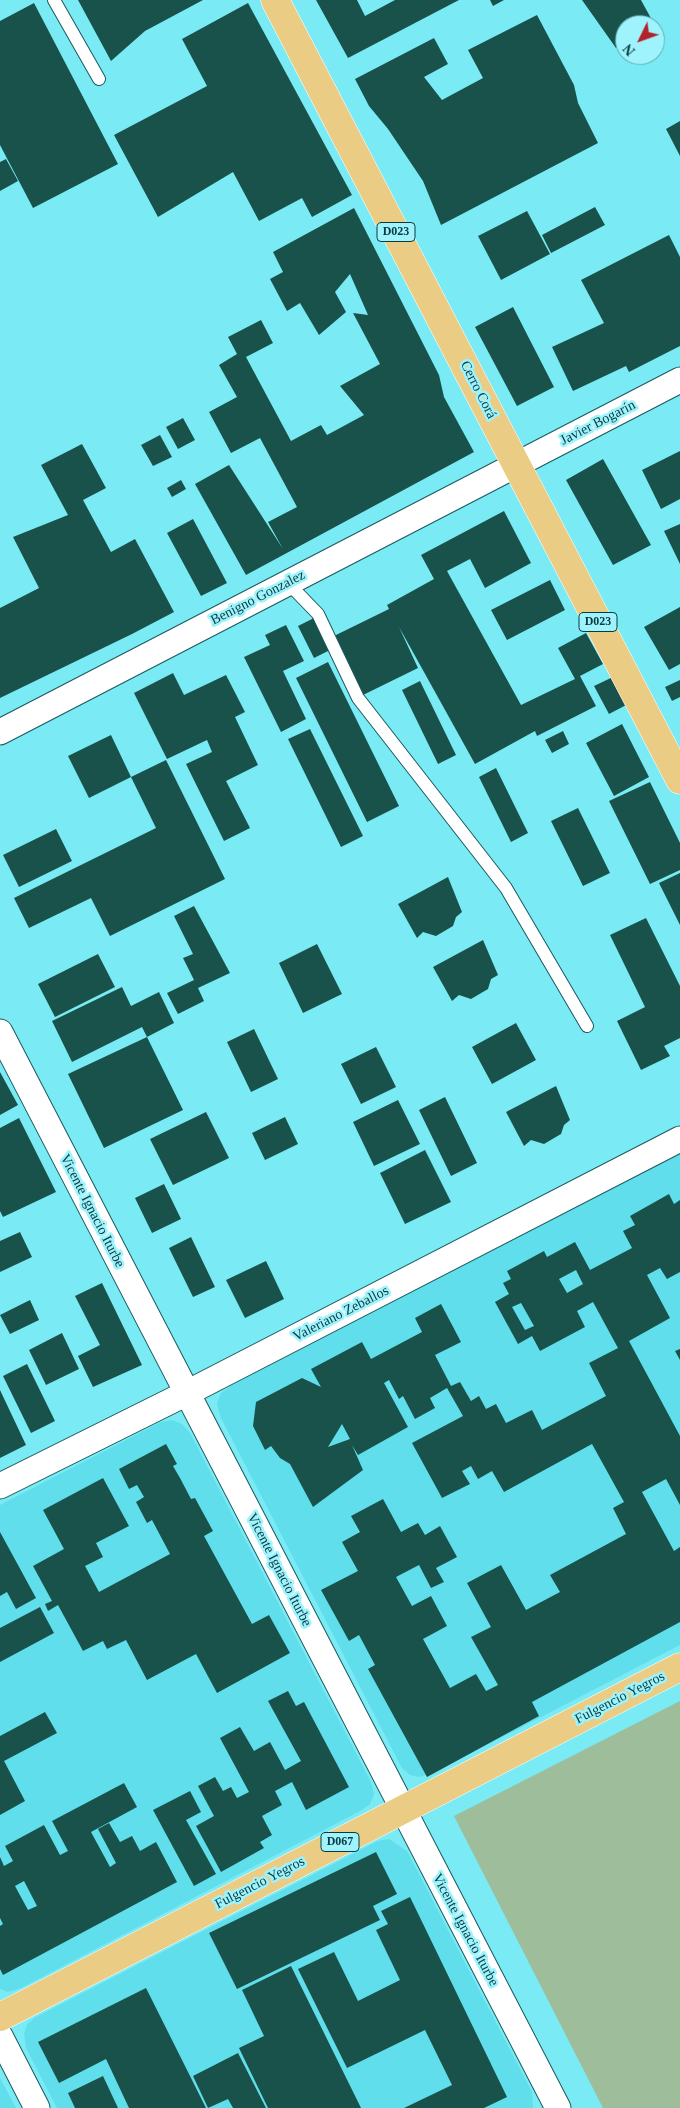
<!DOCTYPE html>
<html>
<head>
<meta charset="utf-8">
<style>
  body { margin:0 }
  #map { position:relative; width:680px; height:2108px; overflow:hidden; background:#7aeaf5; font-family:"Times New Roman",serif }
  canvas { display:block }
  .north { position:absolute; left:615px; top:15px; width:50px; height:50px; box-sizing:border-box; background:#9ff3fc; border:1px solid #62a9b1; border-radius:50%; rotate:228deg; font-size:14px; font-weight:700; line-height:20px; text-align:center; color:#073b40 }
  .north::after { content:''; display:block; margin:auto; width:18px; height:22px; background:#b3222b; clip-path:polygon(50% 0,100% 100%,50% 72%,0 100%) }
</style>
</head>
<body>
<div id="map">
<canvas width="680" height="2108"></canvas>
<div class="north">N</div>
</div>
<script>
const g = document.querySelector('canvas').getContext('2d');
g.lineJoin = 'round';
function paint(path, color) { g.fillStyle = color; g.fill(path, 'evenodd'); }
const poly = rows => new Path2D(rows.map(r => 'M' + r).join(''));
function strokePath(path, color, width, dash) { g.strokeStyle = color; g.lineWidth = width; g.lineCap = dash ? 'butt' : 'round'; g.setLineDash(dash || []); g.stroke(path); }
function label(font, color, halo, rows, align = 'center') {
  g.font = font + ' "Times New Roman",serif'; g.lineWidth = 5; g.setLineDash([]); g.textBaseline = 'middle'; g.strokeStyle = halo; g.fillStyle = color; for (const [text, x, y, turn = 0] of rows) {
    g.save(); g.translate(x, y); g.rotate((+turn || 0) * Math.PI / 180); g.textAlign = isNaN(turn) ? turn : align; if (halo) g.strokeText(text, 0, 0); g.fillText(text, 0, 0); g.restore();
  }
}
paint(poly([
  [680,1154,680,1645,431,1774,419,1777,410,1775,402,1768,221,1418,217,1404,221,1393,232,1385],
  [172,1420,182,1424,190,1433,371,1782,374,1794,370,1804,362,1810,21,1988,8,1992,0,1989,0,1505,161,1422],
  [389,1839,407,1851,532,2092,533,2108,57,2108,26,2048,24,2034,27,2024,36,2017,378,1841],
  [0,2078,16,2108,0,2108]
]), '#60deeb');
paint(poly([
  [680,1701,680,2108,603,2108,454,1816]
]), '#9dbd9b');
paint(poly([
  [78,0,203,0,145,31,111,61],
  [316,0,357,0,365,16,395,0,459,0,348,58],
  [490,0,504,0,493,6],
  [582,0,641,0,653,22,649,25,625,25,625,42,616,48],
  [34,3,118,164,33,208,0,145,0,21],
  [248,3,352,195,312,217,302,198,259,221,233,172,158,217,114,135,207,86,182,39],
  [537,15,574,85,578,103,598,143,441,225,423,181,388,129,369,106,355,79,434,38,448,64,424,77,442,100,483,78,468,50],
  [680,121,680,156,666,129],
  [6,159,18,181,0,191,0,162],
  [595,207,605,225,551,253,542,235],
  [354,208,439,375,444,397,474,452,246,575,195,484,229,465,283,549,268,522,297,507,260,438,231,453,209,412,237,397,219,365,237,354,228,337,261,320,273,343,246,357,291,441,321,425,327,435,364,415,340,386,380,364,353,313,368,315,350,274,335,292,346,312,319,335,300,303,287,311,270,279,283,272,273,252],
  [527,211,550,254,501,280,478,236],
  [669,235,680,257,680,346,629,372,626,366,573,391,552,347,604,323,581,280],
  [513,307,554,387,517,406,475,327],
  [183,418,195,440,178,449,166,427],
  [160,435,172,457,153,466,141,445],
  [82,444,106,488,83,500,111,552,135,539,174,612,132,634,0,698,0,608,39,588,13,537,68,515,41,465],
  [680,451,680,499,661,509,642,470],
  [603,459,651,545,613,565,566,480],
  [181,480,186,489,172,497,167,488],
  [504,511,531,563,485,588,470,559,447,571,521,705,575,679,558,648,586,633,603,664,580,676,596,706,537,736,535,731,475,764,399,627,418,668,363,695,334,636,389,609,387,605,434,579,421,555],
  [193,519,227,583,201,596,167,533],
  [680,524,680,564,664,531],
  [550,580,565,610,507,640,491,610],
  [680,607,680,664,669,670,644,627],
  [316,617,332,649,314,658,298,626],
  [286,625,304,661,283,671,306,719,281,732,244,657,270,645,265,635],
  [328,662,399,806,367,822,296,678],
  [173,673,184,695,226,675,245,712,235,717,258,765,226,781,250,828,224,841,186,764,212,752,207,740,167,759,134,693],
  [615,676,630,703,609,714,594,686],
  [680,680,680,697,672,701,665,687],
  [420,681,456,755,438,764,402,690],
  [622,724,649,777,614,796,586,743],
  [310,729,363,836,341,847,288,739],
  [563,731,569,744,552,753,545,740],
  [111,735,131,777,89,798,68,756],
  [166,760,225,879,110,936,91,898,29,928,14,898,156,828,131,777],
  [496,768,528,833,511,842,479,777],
  [650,782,680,843,680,870,650,884,609,801],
  [578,808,610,873,583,886,551,821],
  [56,829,72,861,19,887,3,855],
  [680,873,680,925,659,883],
  [448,877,462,912,456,917,453,926,436,936,423,932,417,938,398,904],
  [194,906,230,973,198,988,204,1001,178,1014,167,993,194,980,183,958,193,954,174,916],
  [646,918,680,986,680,1038,664,1046,670,1056,641,1070,617,1021,645,1007,610,935],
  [483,940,498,975,491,979,488,989,471,999,459,995,452,1001,433,967],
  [317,944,342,994,303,1013,279,963],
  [98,954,115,987,55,1017,38,984],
  [122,987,131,1006,159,992,174,1023,147,1037,142,1027,72,1062,52,1021],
  [516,1023,536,1060,492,1084,472,1047],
  [254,1029,278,1079,251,1092,227,1042],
  [147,1037,183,1110,104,1148,68,1074],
  [376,1047,396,1087,361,1104,341,1064],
  [0,1072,18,1105,0,1115],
  [556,1086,570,1120,564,1125,561,1134,544,1144,531,1140,524,1146,506,1112],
  [445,1097,477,1163,451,1176,419,1110],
  [398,1100,420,1144,374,1166,353,1122],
  [206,1112,229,1158,173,1185,150,1139],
  [285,1117,298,1144,265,1160,252,1133],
  [19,1118,56,1192,3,1217,0,1211,0,1128],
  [425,1150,451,1202,405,1224,380,1173],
  [164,1184,181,1219,152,1233,135,1198],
  [669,1194,674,1204,680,1200,680,1272,667,1279,660,1268,647,1275,670,1318,629,1341,680,1436,680,1505,666,1479,642,1492,674,1551,680,1547,680,1622,532,1702,539,1716,427,1777,368,1669,375,1665,359,1635,349,1641,321,1590,358,1571,342,1542,360,1532,351,1516,383,1499,401,1532,418,1523,425,1535,440,1526,457,1557,436,1568,444,1582,431,1588,419,1565,396,1577,412,1606,431,1596,447,1626,423,1639,450,1688,476,1674,486,1691,498,1685,471,1637,491,1627,467,1583,501,1565,526,1610,560,1592,550,1575,626,1534,613,1508,624,1502,592,1444,504,1492,492,1471,478,1479,471,1466,462,1471,470,1484,442,1498,412,1443,463,1416,447,1388,430,1398,435,1408,415,1419,403,1396,399,1399,389,1380,384,1383,408,1427,358,1455,352,1445,363,1470,313,1507,290,1464,280,1458,271,1446,265,1450,253,1426,256,1402,302,1378,321,1387,311,1369,362,1342,371,1359,422,1332,415,1318,441,1304,461,1342,435,1355,451,1386,460,1382,471,1401,479,1396,486,1409,496,1404,506,1423,532,1410,542,1430,606,1396,589,1363,618,1348,593,1302,577,1311,585,1327,540,1351,532,1336,518,1344,495,1302,509,1294,503,1283,511,1279,507,1271,544,1251,547,1257,575,1242,590,1270,632,1248,623,1231,635,1225,630,1216],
  [576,1270,583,1284,567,1293,559,1279],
  [521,1303,534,1326,525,1330,512,1307],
  [342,1424,350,1439,328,1447],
  [20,1232,32,1257,0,1272,0,1241],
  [191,1237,215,1287,193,1297,169,1248],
  [266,1261,284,1299,245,1318,226,1280],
  [102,1283,142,1365,93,1387,78,1356,100,1345,75,1296],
  [30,1300,39,1320,10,1334,0,1315],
  [62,1333,79,1369,46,1385,29,1350],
  [680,1349,680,1360,675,1351],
  [27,1364,55,1421,31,1433,3,1376],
  [0,1390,26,1445,0,1458],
  [166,1444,177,1464,173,1466,180,1478,191,1499,195,1498,213,1531,204,1536,252,1624,269,1615,290,1653,217,1693,196,1654,147,1680,126,1640,107,1649,103,1641,83,1651,58,1605,48,1611,45,1604,52,1601,33,1566,64,1549,43,1510,103,1478,129,1526,96,1543,103,1557,85,1566,99,1592,170,1554,152,1520,147,1523,136,1502,144,1497,137,1485,129,1489,119,1469],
  [0,1532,36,1598,16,1609,7,1592,0,1596],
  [40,1607,54,1633,0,1662,0,1628],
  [288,1691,296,1706,304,1702,349,1787,306,1810,292,1782,275,1791,282,1805,262,1816,272,1835,260,1842,264,1848,221,1872,196,1826,214,1816,198,1786,215,1777,223,1791,231,1787,237,1798,249,1792,220,1738,240,1727,254,1751,270,1742,285,1770,301,1761,268,1701],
  [45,1712,57,1733,4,1761,25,1801,0,1815,0,1736],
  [124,1783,137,1807,91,1832,110,1867,116,1863,98,1829,109,1823,120,1842,132,1836,140,1851,156,1842,177,1882,3,1975,0,1969,0,1926,3,1924,0,1918,0,1857,4,1866,13,1861,5,1846,44,1825,60,1855,68,1851,52,1821],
  [24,1881,37,1906,28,1910,15,1886],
  [190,1791,201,1812,186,1820,216,1874,194,1886,153,1810],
  [376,1852,397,1894,373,1906,380,1920,237,1989,209,1933],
  [410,1897,507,2097,484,2108,404,2108,452,2085,425,2030,347,2068,298,1969,334,1952,358,2001,400,1980,376,1930,388,1924,381,1911],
  [291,1966,361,2108,268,2108,239,2048,264,2036,242,1990],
  [146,1988,206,2108,129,2108,106,2059,59,2083,38,2042],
  [238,2053,266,2108,233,2108,228,2099,208,2108,193,2076],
  [103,2076,118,2108,75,2108,68,2093]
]), '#19524b');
const lane = poly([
  [54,0,99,79],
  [288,583,318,614,358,698,506,888,587,1026]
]);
const street = poly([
  [0,732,680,380],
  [0,1032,558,2108],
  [0,1486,187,1393,680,1139],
  [0,2036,37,2108]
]);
const primary = poly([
  [275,0,680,780],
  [0,2017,680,1667]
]);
strokePath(lane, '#1b595e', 14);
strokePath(street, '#1b595e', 27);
strokePath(primary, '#fff', 29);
strokePath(lane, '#fff', 12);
strokePath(street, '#fff', 25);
strokePath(primary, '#ebcc85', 28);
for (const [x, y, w] of [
  [396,232,38],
  [598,622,38],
  [340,1842,38]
]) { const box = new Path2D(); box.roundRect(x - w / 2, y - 9.5, w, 19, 4); g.fillStyle = '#9ff3fc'; g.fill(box); strokePath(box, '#073b40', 1); }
label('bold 12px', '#073b40', null, [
  ["D023",396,232],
  ["D023",598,622],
  ["D067",340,1842]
]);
label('14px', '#073b40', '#9ff3fc', [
  ["Cerro Corá",478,390,63],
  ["Javier Bogarín",598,423,-27],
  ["Benigno Gonzalez",258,598,-27],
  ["Vicente Ignacio Iturbe",92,1211,63],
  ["Valeriano Zeballos",341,1314,-27],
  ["Vicente Ignacio Iturbe",279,1570,63],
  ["Fulgencio Yegros",620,1698,-27],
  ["Fulgencio Yegros",260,1883,-27],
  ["Vicente Ignacio Iturbe",465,1930,62]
]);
</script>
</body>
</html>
